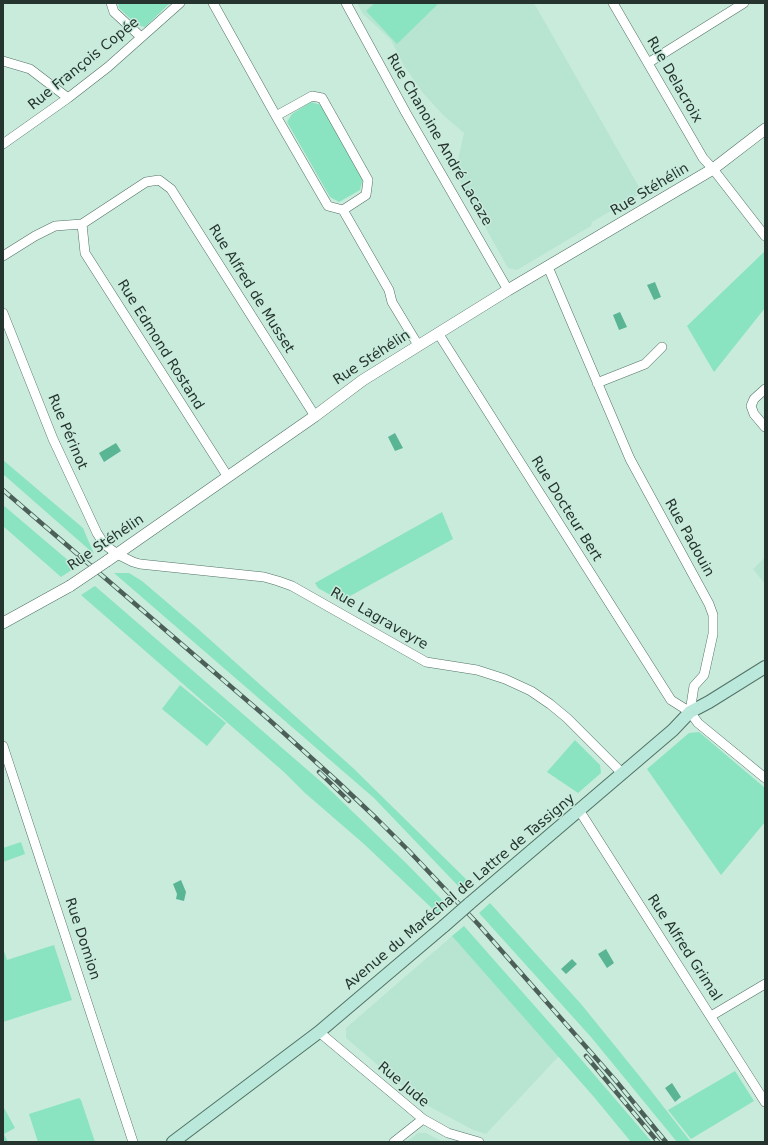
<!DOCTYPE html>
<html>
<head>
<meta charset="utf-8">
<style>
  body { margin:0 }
  #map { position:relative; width:768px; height:1145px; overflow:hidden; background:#c8ebdc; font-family:"DejaVu Sans",sans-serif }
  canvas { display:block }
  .frame { position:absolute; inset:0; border:4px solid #26342f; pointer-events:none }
</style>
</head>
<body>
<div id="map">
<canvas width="768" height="1145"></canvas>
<div class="frame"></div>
</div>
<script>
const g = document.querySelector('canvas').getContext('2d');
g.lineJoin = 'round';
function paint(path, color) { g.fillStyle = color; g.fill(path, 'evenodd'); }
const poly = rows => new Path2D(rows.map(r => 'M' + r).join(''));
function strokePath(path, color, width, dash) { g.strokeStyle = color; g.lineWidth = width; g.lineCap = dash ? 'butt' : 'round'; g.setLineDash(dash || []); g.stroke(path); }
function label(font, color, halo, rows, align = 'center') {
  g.font = font + ' "DejaVu Sans",sans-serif'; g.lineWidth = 3; g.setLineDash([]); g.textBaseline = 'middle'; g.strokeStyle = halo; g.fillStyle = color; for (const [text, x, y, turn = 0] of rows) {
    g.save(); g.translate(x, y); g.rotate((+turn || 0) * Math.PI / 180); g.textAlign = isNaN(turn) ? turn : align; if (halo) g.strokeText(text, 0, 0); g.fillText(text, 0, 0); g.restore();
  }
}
paint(poly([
  [357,3,534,3,643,194,640,194,592,222,591,226,517,270,508,268,455,173,464,133,443,115,423,93,404,66,391,40,363,14],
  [765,557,765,584,753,569],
  [452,936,559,1056,486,1134,473,1130,421,1102,346,1038,346,1028],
  [418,1133,426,1133,443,1142,407,1142]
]), '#b8e5d2');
paint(poly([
  [118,3,170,3,145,27,137,25,119,8],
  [375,3,439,3,397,44,366,11],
  [311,102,321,105,363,178,360,190,339,202,330,197,287,122,292,114],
  [765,251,765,308,714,372,687,326],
  [3,460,83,528,94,554,3,474],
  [3,505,76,567,61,577,3,526],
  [442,512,453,539,341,601,318,588,315,583],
  [114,573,129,573,142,581,197,628,353,768,471,884,463,891,374,798],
  [95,586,326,786,409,866,447,905,437,913,364,844,305,793,284,772,81,595],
  [180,685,226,723,207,746,162,709],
  [699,732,765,788,765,822,721,875,647,769,689,733],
  [575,740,600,765,601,773,578,793,547,772],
  [21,842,25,854,3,862,3,848],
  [490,903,581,1004,641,1078,691,1142,677,1142,591,1037,479,913],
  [464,926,555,1029,652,1142,631,1142,594,1097,452,936],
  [54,945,72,1000,43,1009,3,1022,3,948,7,960],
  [735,1071,754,1101,691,1139,668,1110],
  [79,1098,81,1100,95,1142,38,1142,29,1114],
  [3,1106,15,1128,4,1134,8,1142,3,1142]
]), '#8ae3c1');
paint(poly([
  [655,282,661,297,654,300,647,285],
  [620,312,627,327,619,330,613,315],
  [395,433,403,448,395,451,388,437],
  [116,443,121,451,104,462,99,453],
  [181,880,186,892,184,901,176,899,177,894,173,884],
  [606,949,614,963,607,968,598,954],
  [572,959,577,964,566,974,561,969],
  [672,1083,681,1097,675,1102,665,1088]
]), '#5ab594');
const minor = poly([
  [111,3,114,12,141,37],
  [213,3,276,116,328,206,343,210,389,290,392,302,418,345],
  [346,3,406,113,508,290],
  [613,3,703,158,713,169,765,236],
  [3,61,30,69,68,98],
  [648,63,744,3],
  [276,116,312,96,322,98,368,180,366,195,343,210],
  [3,144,68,98,108,67,180,3],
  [82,224,85,253,228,477],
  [3,256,35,236,55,226,82,224,146,182,159,180,171,189,315,416],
  [548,267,630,459,709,604,713,615,713,634,704,675,694,686,690,712],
  [3,313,53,439,97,533,104,544,117,554,133,562,140,564,264,577,278,581,292,586,426,662,477,670,505,679,531,691,550,704,567,718,622,773],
  [438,333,671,700,690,712,698,723,765,778],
  [597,383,645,364,662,347],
  [765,389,754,399,751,406,754,414,765,427],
  [3,746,133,1142],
  [579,810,765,1102],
  [711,1016,765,984],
  [319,1032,423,1119,448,1133,479,1142],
  [394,1142,423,1119]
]);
const tertiary = poly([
  [107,561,315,416,363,380,508,290,713,169,765,129],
  [3,623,70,586]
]);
const secondary = poly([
  [469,904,673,730,690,712,709,702,765,667],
  [173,1142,319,1032,444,926]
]);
strokePath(minor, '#527265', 10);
strokePath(tertiary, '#527265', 12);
strokePath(secondary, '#527265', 14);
strokePath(minor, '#fff', 9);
strokePath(tertiary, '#fff', 11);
strokePath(secondary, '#bae8db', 12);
const rail = poly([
  [3,490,265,716,338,782,377,819,409,851,478,924,616,1081,666,1142],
  [319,772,349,801],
  [586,1056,658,1142]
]);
strokePath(rail, '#4c5f58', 4.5);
strokePath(rail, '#c8ebdc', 3, [9]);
const tertiaryBridge = poly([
  [70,586,107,561]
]);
const secondaryBridge = poly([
  [444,926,469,904]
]);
strokePath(tertiaryBridge, '#527265', 12, []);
strokePath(secondaryBridge, '#527265', 14, []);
strokePath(tertiaryBridge, '#fff', 11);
strokePath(secondaryBridge, '#bae8db', 12);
label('14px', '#26342f', '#c8ebdc', [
  ["Rue François Copée",84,64,-39],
  ["Rue Delacroix",674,80,60],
  ["Rue Chanoine André Lacaze",439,140,60],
  ["Rue Stéhélin",650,190,-31],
  ["Rue Alfred de Musset",251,289,58],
  ["Rue Edmond Rostand",160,345,58],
  ["Rue Stéhélin",372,358,-33],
  ["Rue Périnot",67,432,67],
  ["Rue Docteur Bert",566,509,58],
  ["Rue Padouin",689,538,61],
  ["Rue Stéhélin",106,543,-34],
  ["Rue Lagraveyre",379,619,30],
  ["Avenue du Maréchal de Lattre de Tassigny",460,892,-40],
  ["Rue Domion",82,939,72],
  ["Rue Alfred Grimal",684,948,57],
  ["Rue Jude",403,1085,40]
]);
</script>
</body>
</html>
